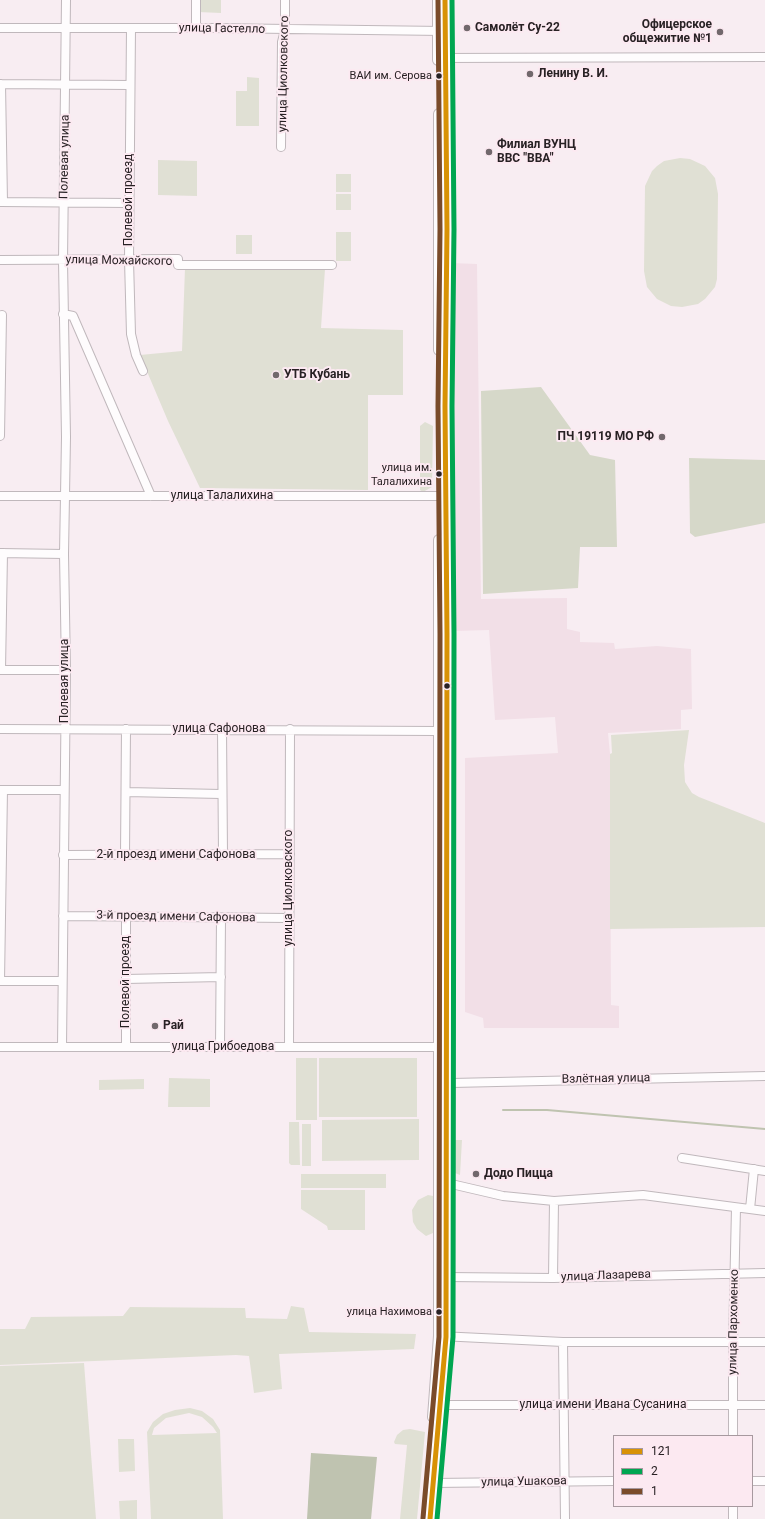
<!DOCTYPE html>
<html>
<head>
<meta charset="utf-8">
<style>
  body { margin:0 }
  #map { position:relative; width:765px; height:1519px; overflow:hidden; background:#f8edf2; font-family:Roboto,sans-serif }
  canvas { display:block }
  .legend { position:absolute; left:613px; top:1435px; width:140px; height:72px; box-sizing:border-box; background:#fce9f1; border:1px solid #a7999f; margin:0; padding:5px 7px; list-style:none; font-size:12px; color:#282124 }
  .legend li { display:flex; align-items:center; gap:8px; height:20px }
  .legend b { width:20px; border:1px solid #a7999f }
</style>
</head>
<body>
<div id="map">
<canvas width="765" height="1519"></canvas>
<ul class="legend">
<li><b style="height:5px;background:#d89205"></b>121</li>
<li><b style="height:5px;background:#00a651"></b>2</li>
<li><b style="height:5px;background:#7a4b2a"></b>1</li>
</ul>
</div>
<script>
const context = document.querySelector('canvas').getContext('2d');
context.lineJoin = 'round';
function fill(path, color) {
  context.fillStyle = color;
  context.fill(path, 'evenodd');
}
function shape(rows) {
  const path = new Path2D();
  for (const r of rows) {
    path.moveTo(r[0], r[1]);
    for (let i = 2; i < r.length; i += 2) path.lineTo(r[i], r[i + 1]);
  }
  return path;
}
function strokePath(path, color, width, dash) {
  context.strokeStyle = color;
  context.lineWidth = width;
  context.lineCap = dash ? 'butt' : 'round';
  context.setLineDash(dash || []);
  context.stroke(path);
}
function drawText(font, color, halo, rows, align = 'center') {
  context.font = font + ' Roboto,sans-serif';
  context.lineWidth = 4;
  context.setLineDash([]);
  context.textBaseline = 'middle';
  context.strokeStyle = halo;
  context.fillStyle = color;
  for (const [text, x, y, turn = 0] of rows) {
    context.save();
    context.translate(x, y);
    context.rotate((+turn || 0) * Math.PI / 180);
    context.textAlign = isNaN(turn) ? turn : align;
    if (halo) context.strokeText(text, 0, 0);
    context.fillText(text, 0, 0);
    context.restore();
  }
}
const built = shape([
  [451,263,477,264,481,599,567,598,567,629,580,632,580,642,614,643,615,649,657,646,691,649,692,709,681,710,681,729,608,733,610,754,611,1005,619,1006,619,1028,484,1028,483,1018,465,1012,465,758,558,753,555,717,495,720,489,630,454,631,451,353]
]);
const green = shape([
  [198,0,221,0,221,13,198,12],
  [247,77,259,78,259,126,236,126,236,91,247,91],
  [680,158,690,159,705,166,715,178,718,194,717,279,715,287,705,299,698,304,682,307,671,306,657,299,647,287,644,271,645,186,652,171,657,166,664,161],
  [158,160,197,161,197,196,158,195],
  [336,174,351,174,351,192,336,192],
  [336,194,351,194,351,210,336,210],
  [336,232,351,232,351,261,336,261],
  [236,235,252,235,252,254,236,254],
  [185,268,325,269,321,328,403,330,403,395,368,395,368,490,200,488,168,421,140,355,182,351],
  [425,422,433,426,432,487,423,492,420,490,420,426],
  [692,709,684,765,685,782,692,793,699,797,765,823,765,927,610,929,610,754,612,753,611,735,689,730],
  [296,1058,317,1058,317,1120,296,1120],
  [319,1058,417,1058,417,1117,319,1117],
  [169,1078,210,1079,210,1107,168,1107],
  [144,1079,144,1089,99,1090,99,1080],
  [419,1119,419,1160,322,1161,322,1120],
  [289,1122,299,1122,300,1165,291,1165,289,1163],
  [302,1124,311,1124,311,1166,302,1166],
  [455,1140,462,1140,460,1175,455,1173],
  [301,1174,386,1174,386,1188,301,1188],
  [301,1190,365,1190,365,1230,328,1230,327,1226,301,1209],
  [428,1195,433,1196,433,1233,426,1236,417,1229,413,1222,412,1210,418,1200],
  [291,1306,304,1308,309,1332,416,1334,414,1349,279,1354,282,1389,254,1393,249,1356,236,1355,0,1365,0,1329,25,1329,31,1317,123,1316,130,1307,245,1308,246,1318,287,1319],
  [84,1363,96,1519,0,1519,0,1366],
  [190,1408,202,1411,213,1419,220,1430,223,1519,151,1519,147,1432,153,1422,163,1414,175,1410],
  [189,1413,202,1417,213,1427,217,1433,152,1435,154,1428,166,1418],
  [410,1429,425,1432,417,1519,400,1519,407,1445,395,1444,394,1442,397,1435,403,1430],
  [118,1439,134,1439,135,1471,119,1472],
  [137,1500,137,1519,120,1519,119,1501]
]);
const forest = shape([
  [541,387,590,455,615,460,617,547,580,547,578,588,483,594,481,391],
  [689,458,765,460,765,523,695,537,690,533]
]);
const water = shape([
  [311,1453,377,1457,371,1519,307,1519]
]);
const stream = shape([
  [503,1110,547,1110,765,1129]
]);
const minor = shape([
  [0,28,212,28,443,31],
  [131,28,129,260,131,334,136,355,143,371],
  [196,28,196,0],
  [441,58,765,57],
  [0,84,130,85],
  [1,84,3,202],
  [281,147,282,42,285,30,285,0],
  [0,202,129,203],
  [0,260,178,259,178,265,332,265],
  [63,314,73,316,151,496],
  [0,436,2,315],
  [0,496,445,496],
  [0,553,64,554],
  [0,670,66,670],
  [1,670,3,553],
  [0,729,438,731],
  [222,729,223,855],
  [0,790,64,790],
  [3,790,0,981,62,981],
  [126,792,221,794],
  [63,855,290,854],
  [125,855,126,729],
  [63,916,289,918],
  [126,979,221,977],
  [0,1047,444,1047],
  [62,1047,66,670,64,554,66,437,63,261,66,0],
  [126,1047,126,917],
  [220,1047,221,918],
  [289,1047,290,729],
  [447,1081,452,1083,765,1076],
  [682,1158,765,1171],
  [447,1183,503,1196,554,1201,643,1195,765,1211],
  [750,1209,754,1169],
  [446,1277,553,1278,765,1273],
  [553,1278,554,1201],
  [440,1336,563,1342,765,1342],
  [563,1342,565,1519],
  [436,1405,765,1405],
  [733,1436,733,1342,736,1208],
  [752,1481,765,1481],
  [433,1483,614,1481],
  [733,1506,733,1519]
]);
const major = shape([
  [438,0,438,60],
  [439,114,439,350],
  [433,1417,439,1336,439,540],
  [430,1519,446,1337,447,634,445,406,447,229,445,0]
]);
const bus1 = shape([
  [430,1519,446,1337,447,634,445,406,447,229,445,0]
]);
const bus2 = shape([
  [437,1519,453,1337,454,634,452,406,454,229,452,0]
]);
const bus3 = shape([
  [423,1518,439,1337,440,634,438,406,440,229,438,0]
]);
const markers = [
  [467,28,4,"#71686c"],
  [720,32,4,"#71686c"],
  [530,74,4,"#71686c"],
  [439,76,3.5,"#282124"],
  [489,152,4,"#71686c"],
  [276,375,4,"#71686c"],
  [662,437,4,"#71686c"],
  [439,474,3.5,"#282124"],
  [447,686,3.5,"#282124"],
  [155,1026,4,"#71686c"],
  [476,1174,4,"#71686c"],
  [439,1312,3.5,"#282124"]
];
const busNames = [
  ["ВАИ им. Серова",432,76],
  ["улица им.",432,468],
  ["Талалихина",432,482],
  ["улица Нахимова",432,1312]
];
const poiNames = [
  ["Офицерское",712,25,"right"],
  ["общежитие №1",712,39,"right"],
  ["Самолёт Су-22",475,28],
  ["Ленину В. И.",538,74],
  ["Филиал ВУНЦ",497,145],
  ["ВВС \"ВВА\"",497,159],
  ["УТБ Кубань",284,375],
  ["ПЧ 19119 МО РФ",654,437,"right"],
  ["Рай",163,1026],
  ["Додо Пицца",484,1174]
];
const streetNames = [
  ["улица Гастелло",222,29,1],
  ["улица Циолковского",284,74,-89],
  ["Полевая улица",65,157,-89],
  ["Полевой проезд",129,200,-90],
  ["улица Можайского",119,261,1],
  ["улица Талалихина",222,496],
  ["Полевая улица",65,681,-90],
  ["улица Сафонова",219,729],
  ["2-й проезд имени Сафонова",176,855],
  ["улица Циолковского",289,888,-90],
  ["3-й проезд имени Сафонова",176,917,1],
  ["Полевой проезд",126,982,-90],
  ["улица Грибоедова",223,1047],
  ["Взлётная улица",606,1079,-1],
  ["улица Лазарева",606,1276,-2],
  ["улица Пархоменко",734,1322,-89],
  ["улица имени Ивана Сусанина",603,1405],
  ["улица Ушакова",524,1482,-1]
];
fill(built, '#f2dfe7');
fill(green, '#e0e0d4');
fill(forest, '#d6d8c9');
fill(water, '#bfc3b0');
strokePath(stream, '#bfc3b0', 2);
strokePath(minor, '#c0b8bc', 10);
strokePath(major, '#c0b8bc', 12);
strokePath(minor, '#fefcfd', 8);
strokePath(major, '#fefcfd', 10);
strokePath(bus1, '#d89205', 5);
strokePath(bus2, '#00a651', 5);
strokePath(bus3, '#7a4b2a', 5);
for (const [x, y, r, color] of markers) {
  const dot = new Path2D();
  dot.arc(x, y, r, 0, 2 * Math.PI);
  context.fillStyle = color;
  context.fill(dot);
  strokePath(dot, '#fce9f1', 1.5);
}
drawText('11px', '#282124', '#fce9f1', busNames, 'right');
drawText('bold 12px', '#282124', '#fce9f1', poiNames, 'left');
drawText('12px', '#282124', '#fce9f1', streetNames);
</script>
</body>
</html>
